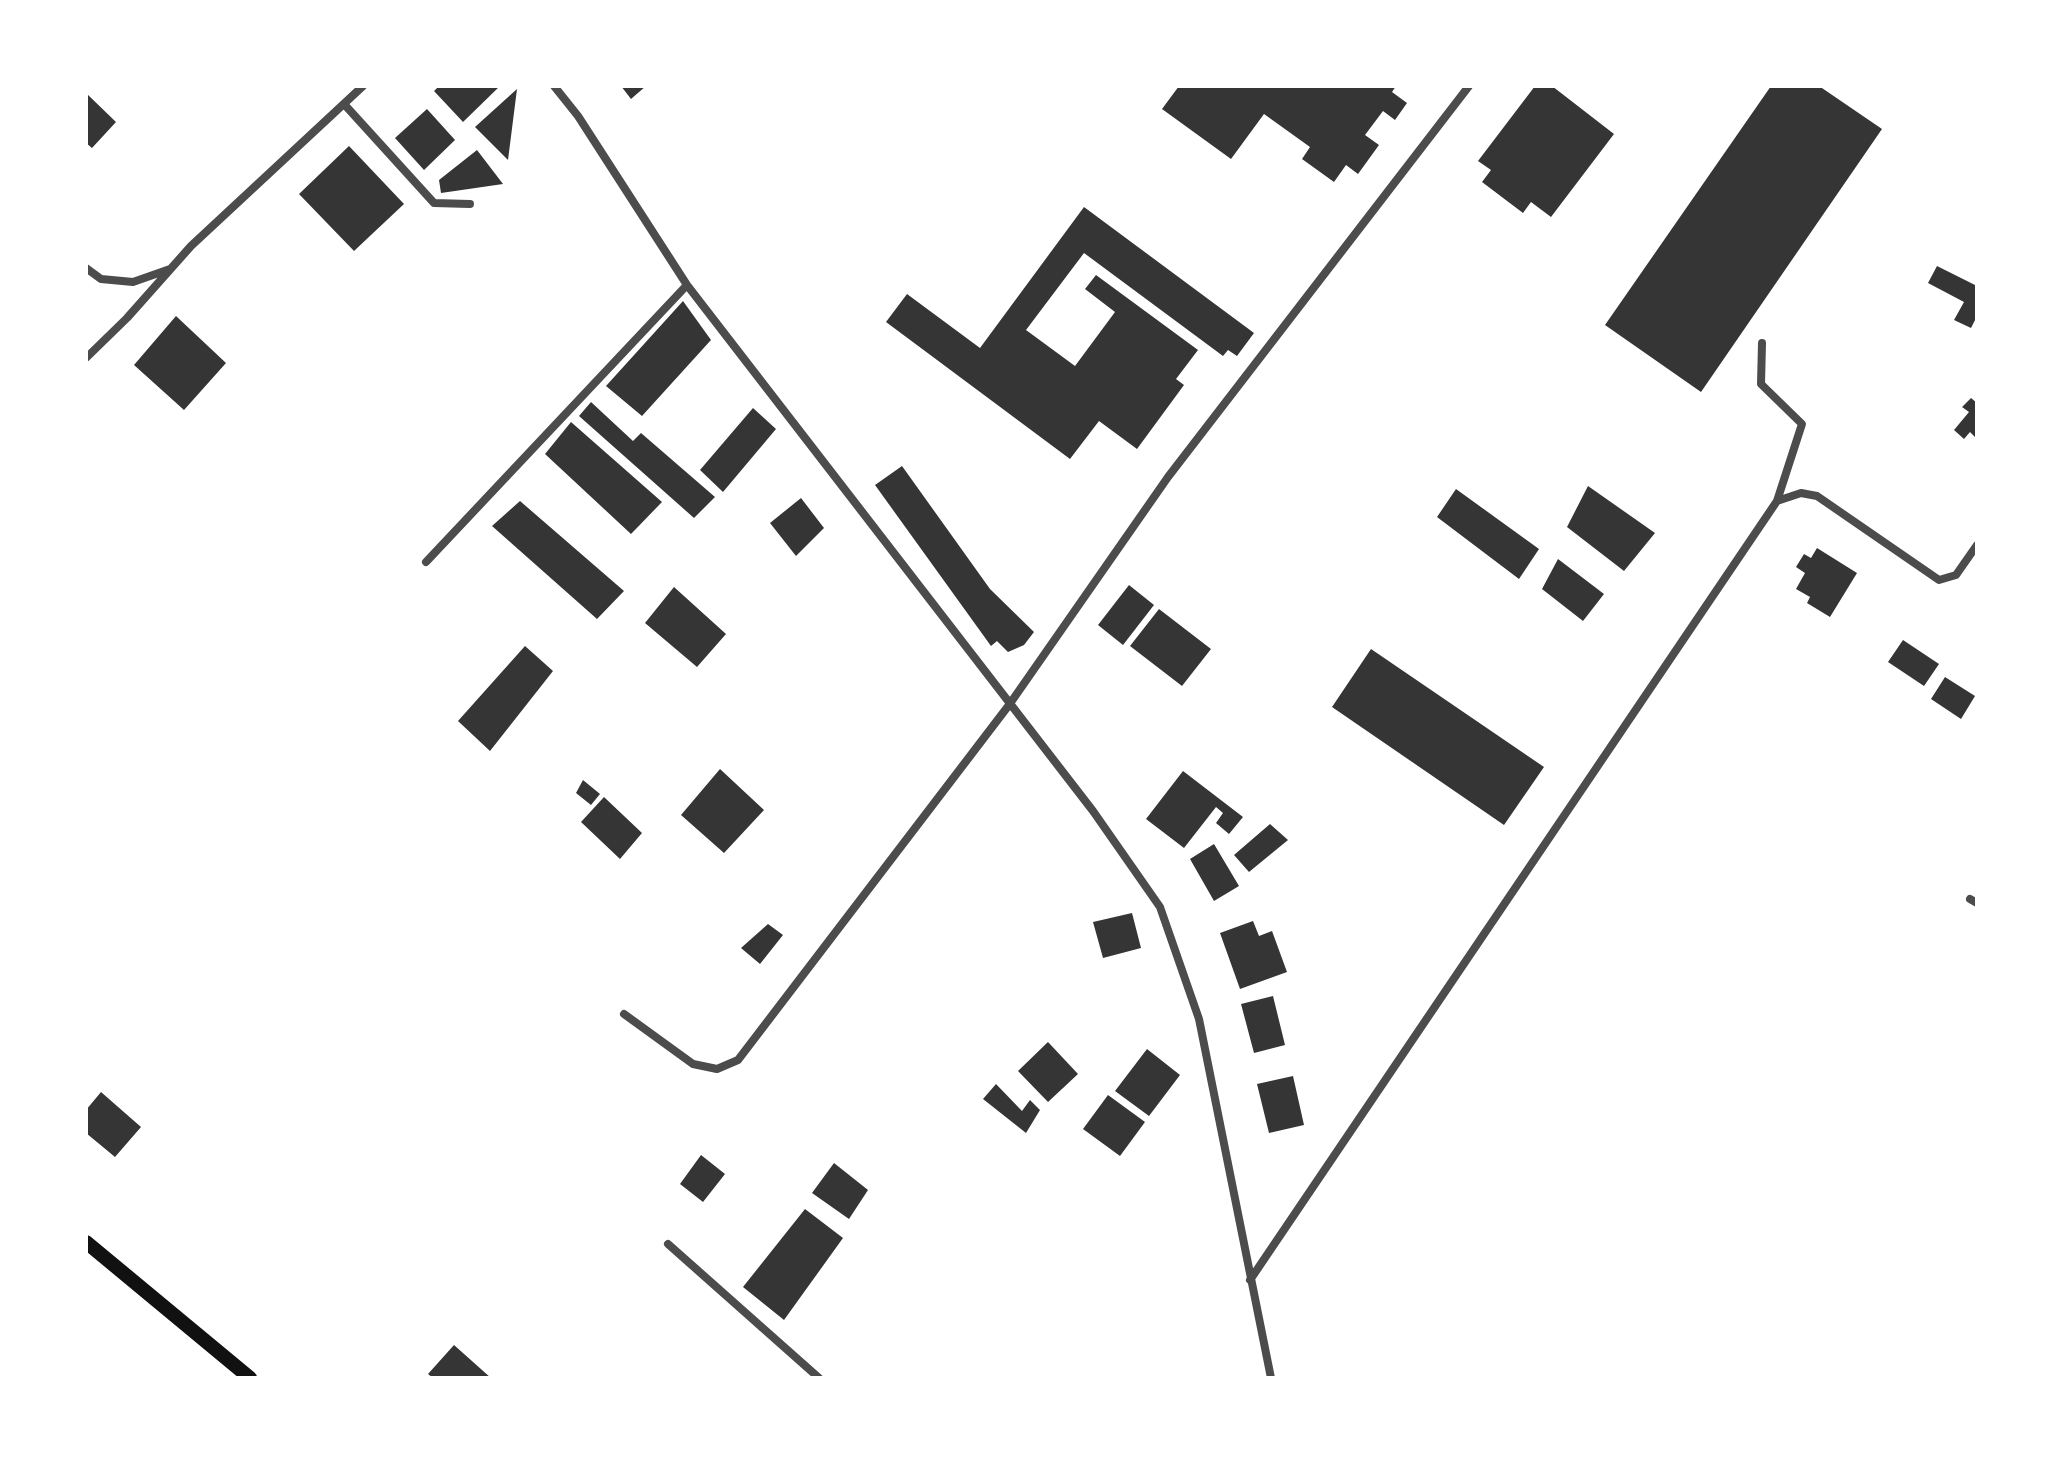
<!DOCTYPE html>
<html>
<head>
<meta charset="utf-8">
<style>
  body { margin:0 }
  #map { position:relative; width:2063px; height:1464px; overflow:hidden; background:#fff; font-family:Lora,serif }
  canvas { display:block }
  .frame { position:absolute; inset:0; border:88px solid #fff; pointer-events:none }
</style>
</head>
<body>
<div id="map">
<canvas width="2063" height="1464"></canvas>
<div class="frame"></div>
</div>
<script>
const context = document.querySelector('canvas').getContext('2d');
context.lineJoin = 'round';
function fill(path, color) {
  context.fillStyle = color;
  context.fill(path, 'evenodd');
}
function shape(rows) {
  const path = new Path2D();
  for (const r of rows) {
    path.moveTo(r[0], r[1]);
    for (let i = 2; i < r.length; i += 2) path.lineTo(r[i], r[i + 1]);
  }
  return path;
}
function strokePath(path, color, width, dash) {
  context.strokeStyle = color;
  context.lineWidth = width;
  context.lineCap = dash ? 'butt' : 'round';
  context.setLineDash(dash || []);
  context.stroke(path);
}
const building = shape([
  [439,86,500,86,463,122,434,91],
  [621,86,646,86,631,99],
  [1179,86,1396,86,1392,92,1407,103,1395,120,1383,111,1365,135,1379,145,1358,174,1346,165,1334,182,1302,159,1310,147,1264,114,1231,159,1162,109],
  [1535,86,1552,86,1614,134,1551,217,1531,202,1523,213,1482,182,1491,170,1478,161],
  [1771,86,1819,86,1882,129,1701,392,1605,325],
  [517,89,508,160,475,127],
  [86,93,116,122,92,148,86,143],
  [427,109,455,140,424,170,395,138],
  [349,146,404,204,354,251,299,194],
  [477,150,503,184,441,193,439,180],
  [1084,207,1254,333,1237,356,1228,350,1223,356,1084,253,1026,330,1075,366,1115,312,1085,289,1096,275,1198,350,1176,379,1184,385,1137,449,1099,421,1070,459,886,322,907,294,980,348],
  [1937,266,1977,286,1977,316,1971,328,1954,320,1964,302,1928,283],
  [683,301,711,340,642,416,606,386],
  [176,316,226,363,184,410,134,365],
  [1971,398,1977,403,1977,439,1970,432,1964,439,1954,430,1969,412,1962,407],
  [591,402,633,441,641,433,715,497,694,518,579,416],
  [753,408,776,429,723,492,700,470],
  [571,422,662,502,631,534,545,454],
  [902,466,990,589,1034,632,1024,645,1008,652,997,641,991,646,875,485],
  [1588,486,1655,533,1624,571,1567,527],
  [1456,489,1539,549,1519,579,1437,517],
  [801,498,824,528,796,556,770,523],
  [520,501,624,591,597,619,492,526],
  [1817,548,1857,573,1830,617,1807,603,1810,597,1796,589,1805,573,1796,567,1804,554,1811,558],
  [1558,559,1604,594,1583,621,1542,589],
  [1129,585,1154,605,1123,645,1098,625],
  [674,587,726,634,697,667,645,623],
  [1159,609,1211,649,1182,686,1130,646],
  [1903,640,1939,664,1924,686,1888,662],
  [525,646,553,671,490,751,458,721],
  [1371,649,1544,767,1504,825,1332,707],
  [1945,677,1975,696,1961,719,1931,699],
  [720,769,764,810,724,853,681,815],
  [1183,771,1243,817,1229,834,1216,823,1223,813,1216,807,1184,848,1146,819],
  [583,780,600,794,591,805,576,793],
  [604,797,642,833,620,859,581,822],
  [1270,824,1288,840,1249,872,1234,855],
  [1214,844,1239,886,1214,901,1190,859],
  [1132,913,1141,948,1103,958,1093,922],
  [1253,921,1259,936,1272,931,1287,972,1240,989,1220,933],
  [768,924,783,935,760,964,741,948],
  [1273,996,1285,1045,1254,1053,1241,1004],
  [1048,1042,1078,1074,1048,1102,1018,1071],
  [1147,1049,1180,1075,1149,1116,1115,1091],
  [1293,1076,1304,1125,1269,1133,1257,1084],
  [996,1084,1022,1111,1030,1100,1040,1110,1026,1133,983,1099],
  [101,1092,141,1127,115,1157,86,1133,86,1110],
  [1108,1095,1145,1122,1120,1156,1083,1129],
  [701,1155,725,1174,703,1202,680,1184],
  [834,1163,868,1190,849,1219,812,1193],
  [805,1209,843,1238,784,1320,743,1287],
  [454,1345,491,1378,433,1378,428,1374]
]);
const minor = shape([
  [554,86,578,116,687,285,1093,811,1160,907,1199,1019,1271,1378],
  [344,104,434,203,470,204],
  [86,268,101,279,133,282,170,269],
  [86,358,127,318,191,246,363,86],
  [1777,501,1801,493,1817,496,1939,580,1956,575,1977,545],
  [426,562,687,285],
  [1970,899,1977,903],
  [624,1014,693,1064,717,1069,738,1060,1009,705,1168,477,1469,86],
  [668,1244,819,1378],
  [1250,1280,1777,501,1802,424,1761,384,1762,343]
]);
const secondary = shape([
  [86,1242,250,1378]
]);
fill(building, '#353535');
strokePath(minor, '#4c4c4c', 8);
strokePath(secondary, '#111', 14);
</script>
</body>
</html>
